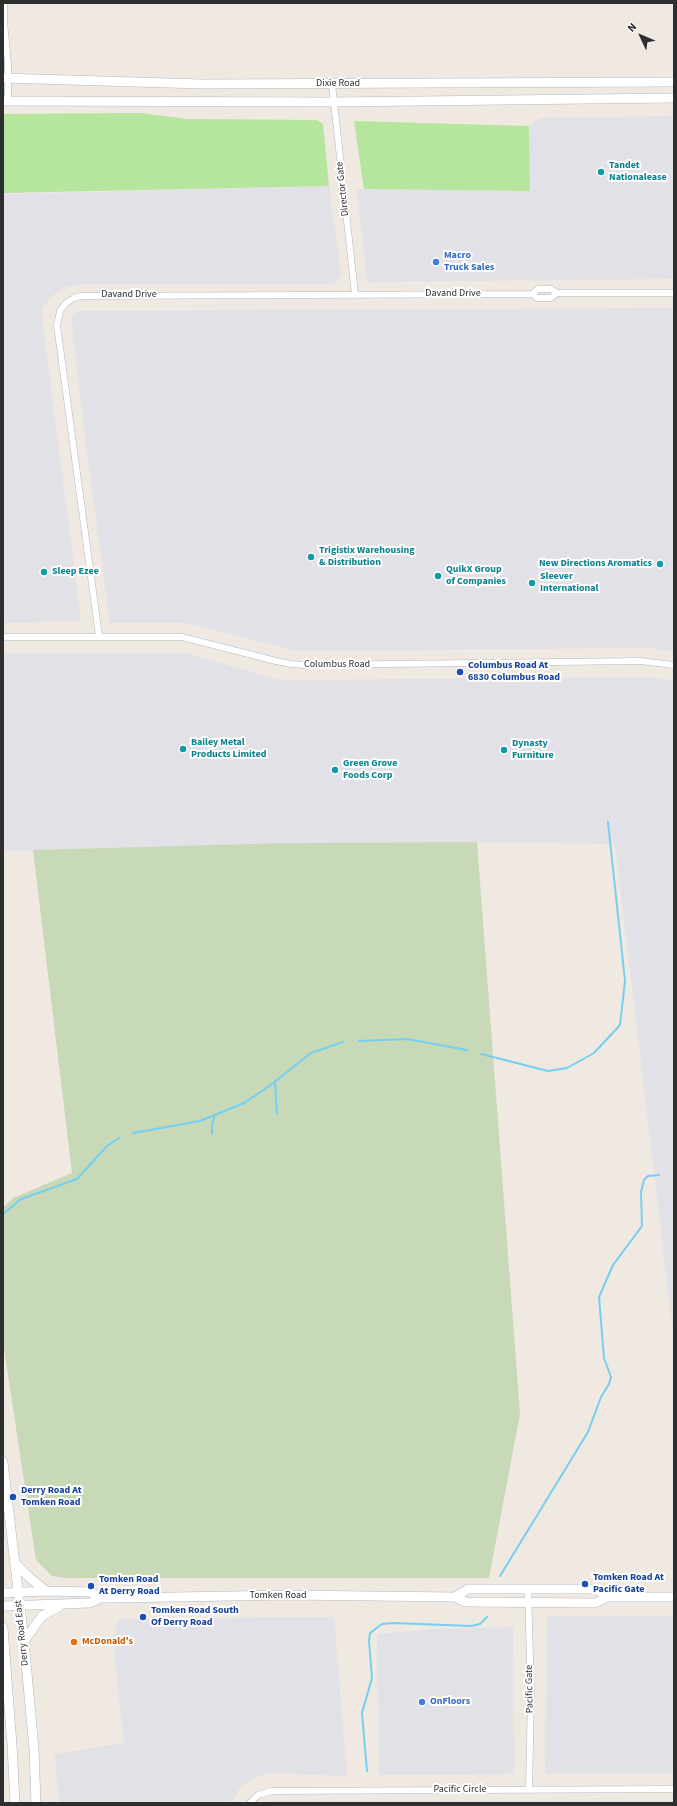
<!DOCTYPE html>
<html>
<head>
<meta charset="utf-8">
<style>
  body { margin:0 }
  #map { position:relative; width:677px; height:1806px; overflow:hidden; background:#efe9e1; font-family:"Source Sans 3",sans-serif }
  canvas { display:block }
  .frame { position:absolute; inset:0; border:4px solid #2e2e2e; pointer-events:none }
  .north { position:absolute; left:621px; top:16px; width:40px; height:40px; -webkit-text-stroke:3px #fff; paint-order:stroke; rotate:314deg; font-size:11px; font-weight:700; line-height:16px; text-align:center; color:#2e2e2e }
  .north::after { content:''; display:block; margin:auto; width:14px; height:18px; background:#2e2e2e; clip-path:polygon(50% 0,100% 100%,50% 72%,0 100%) }
</style>
</head>
<body>
<div id="map">
<canvas width="677" height="1806"></canvas>
<div class="frame"></div>
<div class="north">N</div>
</div>
<script>
const context = document.querySelector('canvas').getContext('2d');
context.lineJoin = 'round';
function fill(path, color) {
  context.fillStyle = color;
  context.fill(path, 'evenodd');
}
function shape(rows) {
  const path = new Path2D();
  for (const r of rows) {
    path.moveTo(r[0], r[1]);
    for (let i = 2; i < r.length; i += 2) path.lineTo(r[i], r[i + 1]);
  }
  return path;
}
function strokePath(path, color, width, dash) {
  context.strokeStyle = color;
  context.lineWidth = width;
  context.lineCap = dash ? 'butt' : 'round';
  context.setLineDash(dash || []);
  context.stroke(path);
}
function drawText(font, color, halo, rows, align = 'center') {
  context.font = font + ' "Source Sans 3",sans-serif';
  context.lineWidth = 4;
  context.setLineDash([]);
  context.textBaseline = 'middle';
  context.strokeStyle = halo;
  context.fillStyle = color;
  for (const [text, x, y, turn = 0] of rows) {
    context.save();
    context.translate(x, y);
    context.rotate((+turn || 0) * Math.PI / 180);
    context.textAlign = isNaN(turn) ? turn : align;
    if (halo) context.strokeText(text, 0, 0);
    context.fillText(text, 0, 0);
    context.restore();
  }
}
const industrial = shape([
  [674,116,674,279,367,282,357,189,530,191,529,126,540,118],
  [329,186,341,276,334,284,80,284,64,288,51,297,41,310,81,621,3,623,3,194],
  [674,308,674,652,649,648,297,651,186,623,110,623,86,446,71,317,76,311],
  [3,653,186,653,281,680,652,677,674,681,674,1341,615,844,477,842,284,843,3,851],
  [547,1616,674,1616,674,1774,545,1774],
  [334,1617,347,1776,267,1773,252,1779,240,1788,231,1803,59,1803,55,1754,124,1743,113,1643,118,1619],
  [513,1627,514,1774,379,1775,377,1634,435,1629],
  [268,1801,674,1801,674,1803,265,1803]
]);
const green = shape([
  [140,113,188,119,317,120,323,124,329,186,3,193,3,114],
  [354,121,529,126,530,191,364,189]
]);
const cemetery = shape([
  [477,842,520,1414,489,1578,65,1578,52,1576,36,1560,3,1342,3,1208,13,1198,72,1173,33,850,284,843]
]);
const stream = shape([
  [359,1041,407,1039,467,1050],
  [481,1054,548,1071,567,1068,594,1053,620,1025,625,981,608,822],
  [275,1082,277,1114],
  [133,1133,200,1121,244,1103,268,1087,311,1053,343,1042],
  [212,1134,212,1124,215,1115],
  [3,1214,21,1199,77,1179,107,1146,119,1138],
  [500,1576,588,1432,601,1397,609,1384,611,1377,604,1358,599,1297,613,1265,642,1226,641,1192,644,1180,648,1176,659,1175],
  [367,1771,362,1713,372,1678,369,1641,370,1633,382,1624,393,1623,471,1626,480,1624,487,1617]
]);
const minor = shape([
  [4,3,4,22,8,63,8,101],
  [332,84,355,294],
  [532,294,537,298,551,298,557,293],
  [99,636,57,325,60,311,66,303,74,298,81,296,532,294,538,289,551,289,557,293,674,293],
  [3,637,182,637,276,661,291,664,306,665,640,661,674,665],
  [528,1589,531,1695,529,1790],
  [250,1803,258,1795,272,1791,674,1789]
]);
const secondary = shape([
  [3,78,202,84,674,82],
  [3,101,334,102,674,98],
  [3,1462,24,1641,34,1749,36,1803],
  [15,1563,30,1578,46,1591],
  [3,1593,46,1591,91,1592,100,1598],
  [455,1597,468,1589,596,1589,608,1597],
  [3,1606,90,1603,100,1598,117,1598,288,1595,455,1597,465,1602,595,1603,608,1597,674,1597],
  [3,1628,12,1745,15,1803],
  [24,1641,42,1616,60,1606]
]);
const markers = [
  [601,172,4,"#0f9aa8"],
  [436,262,4,"#3f7fe0"],
  [311,557,4,"#0f9aa8"],
  [660,564,4,"#0f9aa8"],
  [44,572,4,"#0f9aa8"],
  [438,576,4,"#0f9aa8"],
  [532,583,4,"#0f9aa8"],
  [460,672,4,"#1a4fb4"],
  [183,749,4,"#0f9aa8"],
  [504,750,4,"#0f9aa8"],
  [335,770,4,"#0f9aa8"],
  [13,1497,4,"#1a4fb4"],
  [585,1584,4,"#1a4fb4"],
  [91,1586,4,"#1a4fb4"],
  [143,1617,4,"#1a4fb4"],
  [74,1642,4,"#e8710a"],
  [422,1702,4,"#3f7fe0"]
];
const streetNames = [
  ["Dixie Road",338,84],
  ["Director Gate",343,189,-96],
  ["Davand Drive",453,294],
  ["Davand Drive",129,295],
  ["Columbus Road",337,665],
  ["Tomken Road",278,1596],
  ["Derry Road East",22,1633,-96],
  ["Pacific Gate",530,1689,-91],
  ["Pacific Circle",460,1790]
];
const cultureNames = [
  ["Tandet",609,166],
  ["Nationalease",609,178],
  ["Trigistix Warehousing",319,551],
  ["& Distribution",319,563],
  ["New Directions Aromatics",652,564,"right"],
  ["QuikX Group",446,570],
  ["of Companies",446,582],
  ["Sleep Ezee",52,572],
  ["Sleever",540,577],
  ["International",540,589],
  ["Bailey Metal",191,743],
  ["Products Limited",191,755],
  ["Dynasty",512,744],
  ["Furniture",512,756],
  ["Green Grove",343,764],
  ["Foods Corp",343,776]
];
const shopNames = [
  ["Macro",444,256],
  ["Truck Sales",444,268],
  ["OnFloors",430,1702]
];
const transitNames = [
  ["Columbus Road At",468,666],
  ["6830 Columbus Road",468,678],
  ["Derry Road At",21,1491],
  ["Tomken Road",21,1503],
  ["Tomken Road At",593,1578],
  ["Pacific Gate",593,1590],
  ["Tomken Road",99,1580],
  ["At Derry Road",99,1592],
  ["Tomken Road South",151,1611],
  ["Of Derry Road",151,1623]
];
const foodNames = [
  ["McDonald's",82,1642]
];
fill(industrial, '#e3e1e8');
fill(green, '#b6e59e');
fill(cemetery, '#c8d9b8');
strokePath(stream, '#75cff0', 2);
strokePath(minor, '#b4b7c1', 7);
strokePath(secondary, '#b4b7c1', 10);
strokePath(minor, '#fff', 6);
strokePath(secondary, '#fff', 9);
for (const [x, y, r, color] of markers) {
  const dot = new Path2D();
  dot.arc(x, y, r, 0, 2 * Math.PI);
  context.fillStyle = color;
  context.fill(dot);
  strokePath(dot, '#fff', 1.5);
}
drawText('10px', '#2e2e2e', '#fff', streetNames);
drawText('bold 10px', '#0d838f', '#fff', cultureNames, 'left');
drawText('bold 10px', '#366cbe', '#fff', shopNames, 'left');
drawText('bold 10px', '#164399', '#fff', transitNames, 'left');
drawText('bold 10px', '#c56008', '#fff', foodNames, 'left');
</script>
</body>
</html>
